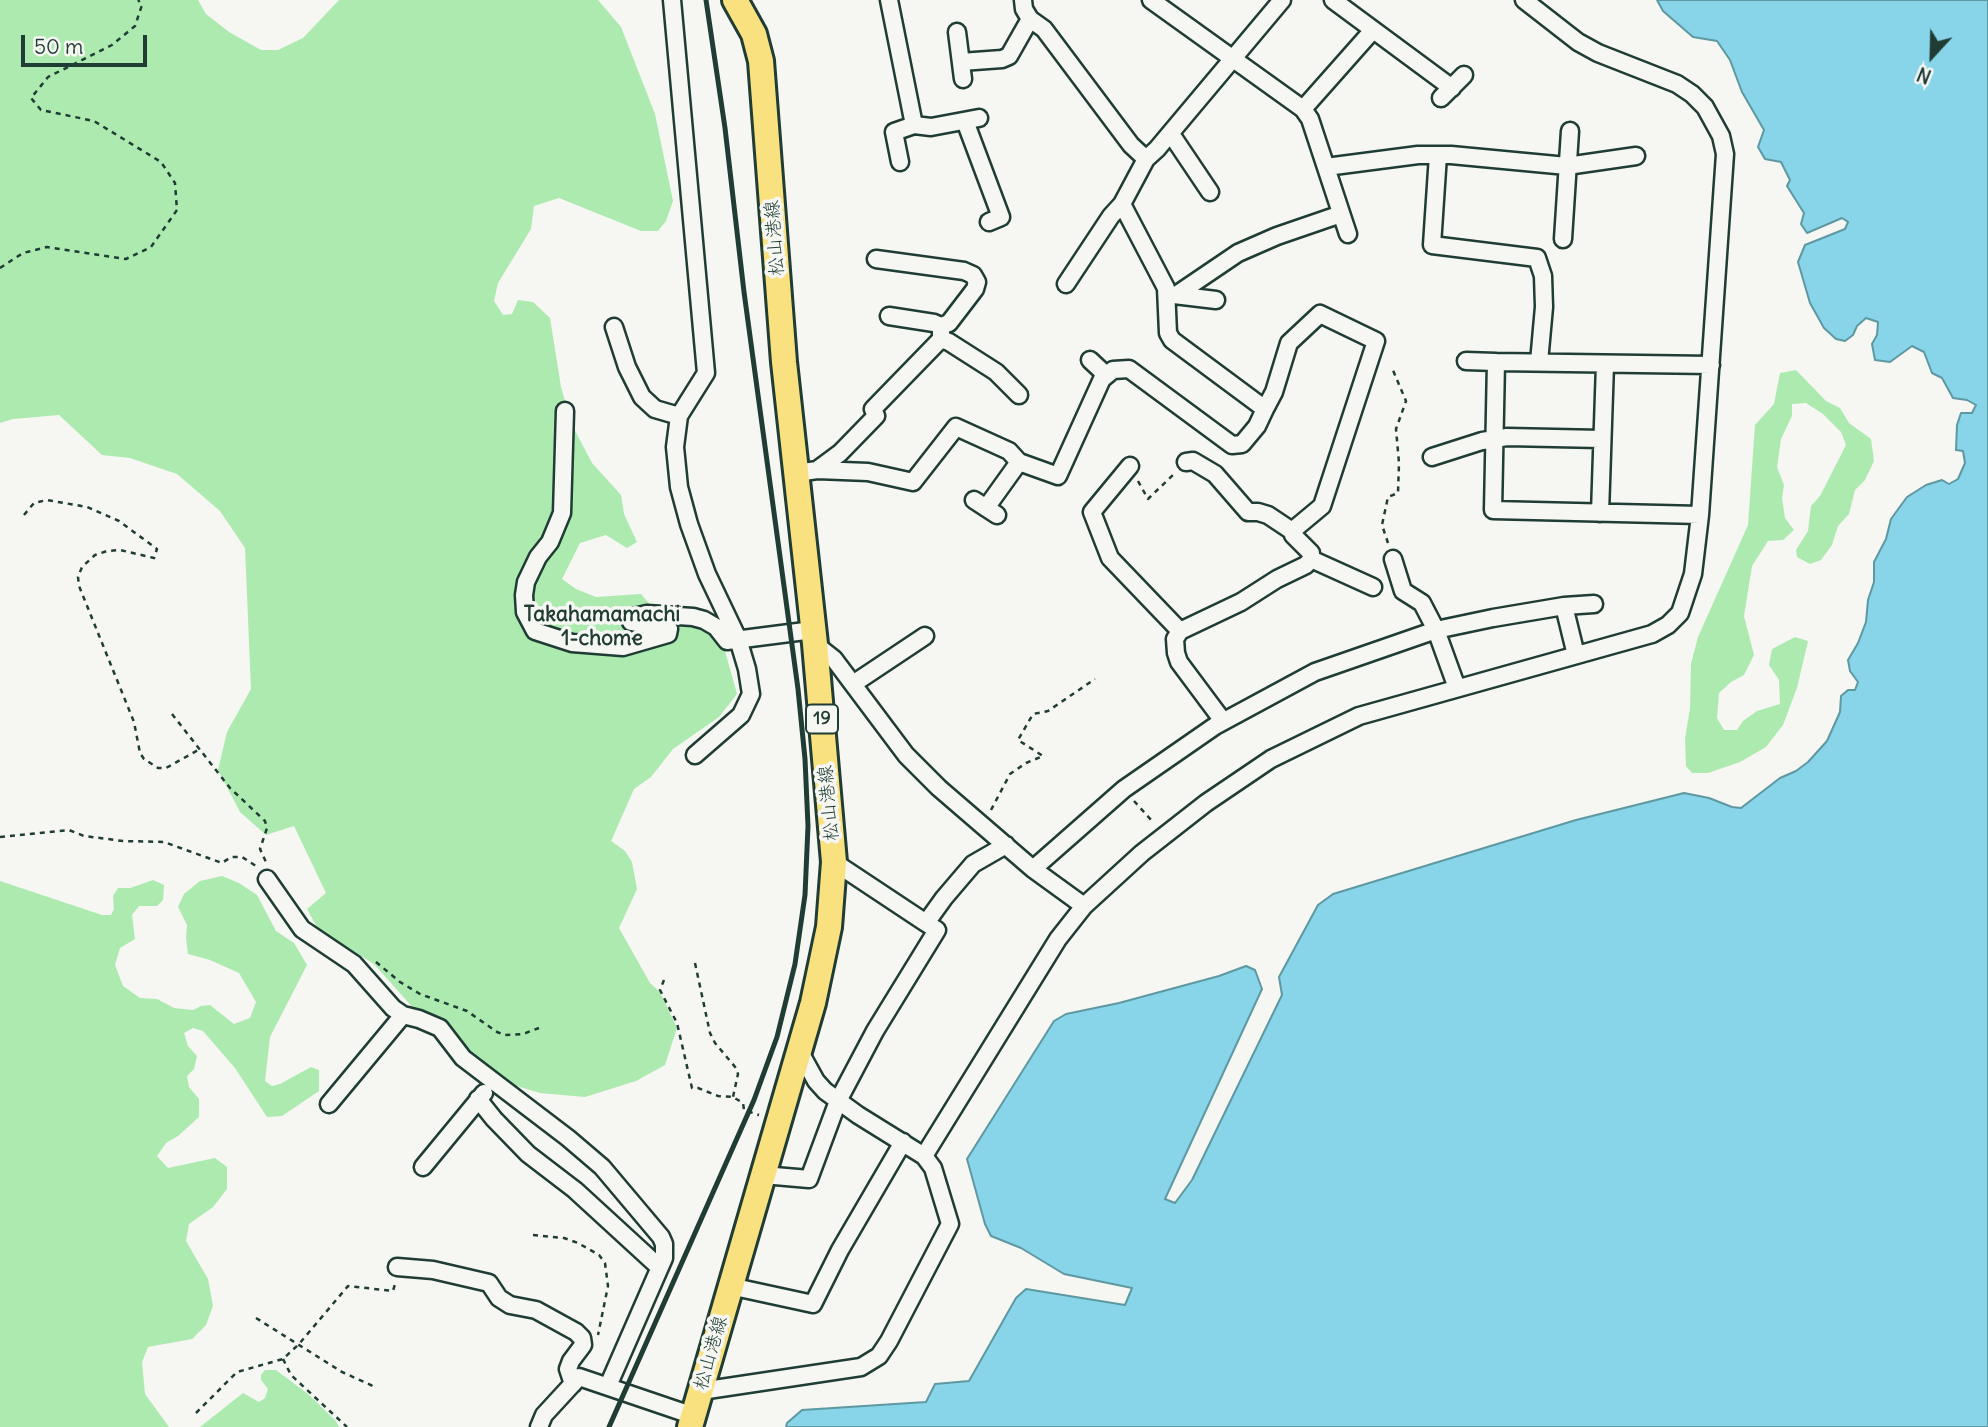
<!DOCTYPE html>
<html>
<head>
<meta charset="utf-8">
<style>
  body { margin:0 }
  #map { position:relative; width:1988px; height:1427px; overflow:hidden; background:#f6f6f2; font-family:Delius,sans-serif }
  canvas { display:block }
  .north { position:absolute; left:1897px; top:21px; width:70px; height:70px; -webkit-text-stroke:5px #f6f6f2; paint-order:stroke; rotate:202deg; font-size:19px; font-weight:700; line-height:28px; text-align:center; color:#1f3d34 }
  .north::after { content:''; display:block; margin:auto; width:24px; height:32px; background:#1f3d34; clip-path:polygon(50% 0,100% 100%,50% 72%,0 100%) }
  .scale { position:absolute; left:21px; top:35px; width:126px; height:32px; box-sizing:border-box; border:4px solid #1f3d34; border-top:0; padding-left:9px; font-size:21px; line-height:24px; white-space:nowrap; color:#1f3d34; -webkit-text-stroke:5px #f6f6f2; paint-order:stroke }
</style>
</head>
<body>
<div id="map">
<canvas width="1988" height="1427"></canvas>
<div class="north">N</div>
<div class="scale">50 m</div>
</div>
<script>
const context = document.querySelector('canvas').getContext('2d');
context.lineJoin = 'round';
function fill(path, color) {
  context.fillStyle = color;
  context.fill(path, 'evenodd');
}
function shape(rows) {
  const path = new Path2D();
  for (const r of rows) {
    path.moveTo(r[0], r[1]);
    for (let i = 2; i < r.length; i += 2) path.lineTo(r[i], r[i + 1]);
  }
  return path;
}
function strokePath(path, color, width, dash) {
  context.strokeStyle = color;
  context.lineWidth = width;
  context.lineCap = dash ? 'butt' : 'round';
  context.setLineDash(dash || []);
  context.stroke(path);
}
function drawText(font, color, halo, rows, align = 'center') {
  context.font = font + ' Delius,"Klee One",sans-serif';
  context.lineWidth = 7;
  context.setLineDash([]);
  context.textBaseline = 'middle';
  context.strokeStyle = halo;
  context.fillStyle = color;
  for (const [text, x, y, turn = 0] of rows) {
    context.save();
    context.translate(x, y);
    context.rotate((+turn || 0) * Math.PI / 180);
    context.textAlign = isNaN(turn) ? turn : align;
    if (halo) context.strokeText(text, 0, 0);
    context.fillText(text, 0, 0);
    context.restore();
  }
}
const green = shape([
  [0,0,198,0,206,14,229,32,261,50,278,50,303,38,339,0,598,0,621,27,655,114,673,201,666,221,658,231,641,231,559,198,534,206,531,229,498,283,494,301,503,315,512,314,518,300,533,302,550,318,561,387,571,423,592,463,621,495,624,514,637,542,627,548,606,535,580,543,562,579,576,589,596,597,641,594,653,608,698,621,725,651,737,694,719,717,673,749,651,777,634,789,611,841,625,851,632,862,637,889,619,928,650,983,660,992,677,1028,665,1065,636,1081,585,1097,540,1093,484,1076,446,1045,374,964,318,929,307,909,326,893,294,826,266,835,240,812,218,770,227,732,251,689,245,548,220,511,177,474,130,458,102,455,59,415,13,419,0,423],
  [1796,370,1826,401,1840,408,1849,423,1871,439,1874,461,1865,480,1855,490,1849,514,1838,526,1832,545,1821,560,1810,564,1797,557,1796,550,1808,531,1811,506,1820,496,1846,445,1841,432,1823,414,1806,403,1792,404,1792,416,1781,439,1777,467,1784,485,1782,498,1785,518,1794,530,1783,540,1768,541,1752,566,1744,616,1754,655,1744,675,1731,682,1719,693,1717,718,1724,730,1737,730,1743,721,1757,711,1780,704,1779,680,1769,665,1772,649,1795,637,1808,641,1797,688,1783,725,1766,747,1740,762,1708,773,1692,773,1686,766,1685,739,1690,708,1691,664,1698,637,1748,525,1755,425,1774,404,1780,373],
  [222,876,239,883,257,895,276,931,294,943,307,965,270,1037,265,1081,272,1086,280,1084,311,1067,319,1070,319,1091,282,1116,267,1117,235,1068,203,1031,193,1028,184,1033,188,1046,197,1056,194,1069,187,1076,189,1087,199,1099,199,1117,178,1136,166,1143,157,1156,168,1168,215,1158,227,1167,227,1189,213,1207,189,1224,186,1241,208,1279,213,1306,206,1325,192,1339,148,1347,142,1362,145,1394,169,1427,0,1427,0,881,102,915,111,915,114,909,113,896,118,888,130,888,153,880,164,885,163,900,157,906,139,906,132,915,135,939,120,948,115,965,123,986,140,998,157,999,174,1008,193,1010,201,1006,210,1005,234,1024,250,1018,256,1002,239,973,210,960,188,954,186,938,187,925,178,907,184,894,200,881],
  [265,1370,276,1370,308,1394,336,1421,339,1427,200,1427,243,1393,259,1402,265,1398,268,1389,261,1380,261,1375]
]);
const water = shape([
  [1657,0,1988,0,1988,1427,786,1427,787,1423,802,1410,926,1402,935,1384,969,1381,1016,1298,1026,1289,1125,1305,1132,1288,1064,1274,1021,1248,991,1236,985,1224,967,1159,1054,1021,1066,1014,1119,1003,1219,976,1246,966,1255,970,1262,989,1165,1199,1175,1203,1192,1180,1282,995,1279,977,1318,905,1333,894,1576,820,1684,793,1709,798,1732,807,1741,808,1780,778,1796,771,1808,762,1827,741,1840,712,1841,696,1848,690,1855,690,1858,682,1850,671,1848,660,1858,643,1866,622,1868,600,1874,582,1874,562,1886,539,1891,519,1907,497,1926,485,1942,480,1949,484,1958,479,1965,463,1963,451,1956,450,1957,425,1961,413,1972,413,1976,405,1967,400,1953,398,1942,378,1932,373,1924,352,1912,346,1890,362,1875,360,1872,344,1877,335,1878,322,1866,318,1857,326,1853,335,1845,341,1836,339,1824,328,1810,303,1798,262,1805,245,1845,229,1848,222,1842,218,1807,233,1801,224,1804,213,1787,186,1790,180,1781,162,1765,159,1758,147,1764,130,1742,92,1730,60,1717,41,1693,37,1663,11,1657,0]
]);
const path = shape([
  [0,268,23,253,47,247,126,259,151,247,177,210,175,183,161,162,94,121,41,110,31,98,48,77,112,45,135,26,142,5,138,0],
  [1138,481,1148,499,1176,472],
  [24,515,34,503,47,500,87,507,119,521,157,549,154,558,120,550,107,551,95,555,82,567,78,577,79,586,134,722,140,753,144,759,158,768,166,768,200,749],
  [1388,543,1382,525,1388,497,1398,493,1399,463,1396,429,1406,401,1392,368],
  [172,714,230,788,265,821,267,828,260,849,266,862],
  [1134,801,1153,822],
  [991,810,1010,774,1026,763,1043,756,1018,740,1033,714,1048,711,1095,679],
  [0,837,69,830,84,836,123,841,164,842,222,863,231,857,242,857,256,866],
  [376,962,400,982,420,994,467,1011,497,1032,505,1035,523,1034,539,1028],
  [695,963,710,1033,715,1043,736,1068,738,1074,733,1097],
  [664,980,660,990,677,1023,692,1088,698,1088,718,1096,733,1097,743,1103,744,1110,759,1115],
  [533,1235,564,1238,578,1243,599,1255,605,1263,608,1286,598,1335],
  [256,1318,342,1372,373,1386],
  [283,1359,291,1375,347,1427],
  [196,1413,237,1372,283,1359,299,1344,348,1286,393,1291,395,1284]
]);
const street = shape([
  [672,0,706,373,679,416,675,447,679,487,689,524,707,574,738,639,747,669,751,694,741,715,695,755],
  [889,0,914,125,931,127,979,118],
  [1023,0,1024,9,1030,19,1044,29,1131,145,1146,159],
  [1151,0,1303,109,1310,119,1348,234],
  [1333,0,1452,88],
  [957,32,963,79],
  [961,62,1002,59,1009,56,1030,19],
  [1441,98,1464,75],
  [1303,109,1373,30],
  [965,121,1001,217,989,222],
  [1171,134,1210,192],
  [1438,155,1432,245,1537,258,1543,276,1544,307,1539,362],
  [900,162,894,132,914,125],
  [1326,167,1418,155,1451,155,1567,166,1636,156],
  [1563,239,1570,131],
  [876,259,964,271,973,275,977,282,975,289,949,323,941,326,941,339],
  [1066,284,1111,216,1122,204],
  [1174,295,1216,300],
  [1176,295,1238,253,1277,236,1341,214],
  [889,316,934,323,941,326],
  [614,327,627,367,642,397,655,409,679,416],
  [1090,360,1105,374],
  [1466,361,1496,362],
  [565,411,562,513,550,542,538,557,526,582,524,595,525,612,535,631,572,643,623,647,668,634,669,629,631,622,634,617,647,614,693,617,704,620,716,627,727,641,813,630],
  [1432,457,1482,441,1507,437,1601,439],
  [1186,462,1193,461,1215,474,1248,512,1258,512,1268,515,1292,531],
  [1130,466,1092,512,1110,558,1180,631],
  [817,470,840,453,876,416,873,409,941,339,949,342,996,372,1019,395],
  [797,473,817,470,868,472,913,482,956,427,1009,451,1019,462,1058,476,1102,379,1113,370,1129,369,1232,445,1242,444,1257,426,1265,409,1172,340,1168,333,1166,288,1122,204,1146,159,1157,149,1282,0],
  [974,500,997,515],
  [986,508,1019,462],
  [1600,513,1605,364],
  [1700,515,1493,510,1496,362,1711,365],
  [1311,559,1373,587],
  [1393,559,1403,591,1422,603,1436,630,1457,688],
  [1564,606,1576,655],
  [815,644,834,659,906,755,939,788,1033,869,1084,906],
  [853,684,925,636],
  [1223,721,1179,662,1176,653,1175,639,1180,631,1241,602,1277,579,1306,565,1311,559,1311,553,1293,535,1292,531,1322,506,1376,341,1320,314,1289,343,1274,392,1265,409],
  [834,862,926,923],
  [1033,869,1124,789,1215,726,1315,672,1436,630,1493,618,1564,606,1594,604],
  [267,879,302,929,354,964,393,1008,403,1015,419,1019,440,1028,463,1058,568,1138,602,1167,661,1237,664,1244,664,1258,608,1386],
  [478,1099,494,1119,528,1154,575,1190,659,1267],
  [329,1104,403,1015],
  [924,1156,1058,939,1084,906,1142,853,1206,803,1271,759,1359,716,1652,634,1668,625,1680,613,1693,574,1700,515,1725,154,1721,136,1705,107,1692,94,1677,84,1598,53,1578,42,1524,0],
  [423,1167,484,1093],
  [763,1175,809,1179,838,1101,875,1031,937,930,926,923,944,898,973,864,1006,845],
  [397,1267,433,1270,489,1283,499,1298,510,1305,536,1310,576,1332,582,1338,583,1345,571,1361,568,1369,573,1384],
  [730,1286,813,1304,840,1250,903,1142],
  [701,1391,861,1367,879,1356,889,1341,950,1224,933,1168,924,1156,858,1115,825,1091,816,1081,800,1052],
  [539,1427,544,1415,579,1377,694,1416]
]);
const primary = shape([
  [690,1427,813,1003,829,927,834,862,815,644,784,362,761,61,754,34,735,0]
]);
const rail = shape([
  [609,1427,754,1100,777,1037,795,964,805,895,808,826,805,759,798,689,744,292,725,128,706,0]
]);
const shields = [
  [822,719,32]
];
const shieldNames = [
  ["19",822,719]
];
const streetNames = [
  ["松山港線",775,238,-94],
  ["松山港線",829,803,-95],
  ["松山港線",711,1353,-74]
];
const neighbourhoodNames = [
  ["Takahamamachi",602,615],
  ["1-chome",602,639]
];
fill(green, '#adeab0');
fill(water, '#88d4e9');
strokePath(water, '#5e98a1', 2);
strokePath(street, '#1f3d34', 21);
strokePath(primary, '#1f3d34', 30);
strokePath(path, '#1f3d34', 2.5, [5, 5]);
strokePath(street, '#f6f6f2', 16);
strokePath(primary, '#fae180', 24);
strokePath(rail, '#1f3d34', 5);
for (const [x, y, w] of shields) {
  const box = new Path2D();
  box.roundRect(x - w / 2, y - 14.5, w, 29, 5);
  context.fillStyle = '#f6f6f2';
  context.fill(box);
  strokePath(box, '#1f3d34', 2);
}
drawText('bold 18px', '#1f3d34', null, shieldNames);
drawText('19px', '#1f3d34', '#f6f6f2', streetNames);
drawText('bold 21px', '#1f3d34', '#f6f6f2', neighbourhoodNames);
</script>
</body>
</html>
